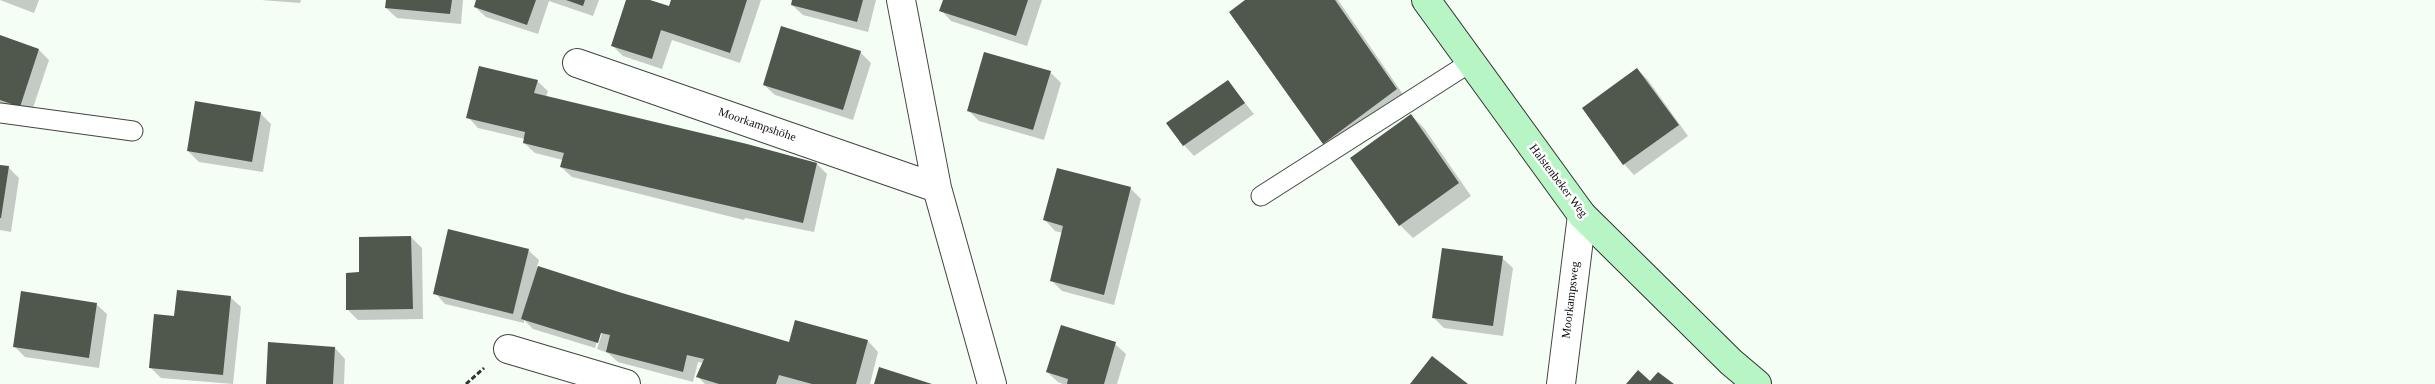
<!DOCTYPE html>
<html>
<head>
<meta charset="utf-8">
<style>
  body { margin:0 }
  canvas { display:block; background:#f4fef5 }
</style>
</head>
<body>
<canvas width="2435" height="384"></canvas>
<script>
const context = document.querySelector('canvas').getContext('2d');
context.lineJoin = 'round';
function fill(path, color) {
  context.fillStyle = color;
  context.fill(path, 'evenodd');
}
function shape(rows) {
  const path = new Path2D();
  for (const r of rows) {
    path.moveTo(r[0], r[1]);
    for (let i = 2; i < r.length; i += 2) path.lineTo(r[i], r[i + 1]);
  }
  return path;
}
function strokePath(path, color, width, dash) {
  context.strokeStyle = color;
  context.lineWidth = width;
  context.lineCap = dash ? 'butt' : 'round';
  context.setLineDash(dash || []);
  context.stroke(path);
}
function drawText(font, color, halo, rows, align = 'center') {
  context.font = font + ' "Times New Roman",serif';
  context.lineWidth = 5;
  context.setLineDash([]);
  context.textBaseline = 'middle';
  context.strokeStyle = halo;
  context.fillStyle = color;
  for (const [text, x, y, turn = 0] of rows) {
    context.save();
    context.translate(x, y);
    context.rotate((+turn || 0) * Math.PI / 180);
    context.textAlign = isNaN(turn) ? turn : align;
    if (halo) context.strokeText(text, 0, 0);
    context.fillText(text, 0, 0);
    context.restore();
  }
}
const shadow = shape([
  [0,0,39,0,34,13],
  [261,0,301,0,300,3],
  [387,0,463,0,461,24,397,18,386,8],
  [477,0,599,0,593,16,549,1,538,34,486,17,475,7],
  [627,0,646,0,670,8,672,0,761,0,740,63,672,40,662,69,623,56,612,45],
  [794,0,876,0,868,32,803,15,792,5],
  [944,0,1042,0,1027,46,951,21,941,10],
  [1247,0,1338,0,1409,103,1337,156,1324,144,1230,13],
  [0,37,39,50,49,60,30,117,0,107],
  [860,52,871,63,853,120,775,95,764,85],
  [1637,69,1648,80,1688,136,1634,175,1624,164],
  [1050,72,1061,83,1044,140,979,121,969,111],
  [537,81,548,91,546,97,817,164,827,174,814,232,745,218,744,220,572,177,561,167,563,160,535,153,524,143,525,139,478,128,468,117],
  [1228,82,1254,114,1194,156,1184,145],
  [260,113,271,124,263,172,199,162,188,151],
  [1411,115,1424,128,1471,196,1413,238,1400,225],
  [0,166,8,167,19,178,11,232,0,230],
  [1130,188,1141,199,1114,305,1062,291,1051,280,1063,233,1055,231,1045,220],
  [411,237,422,248,423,319,358,320,347,309,361,274],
  [528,250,539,260,537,267,621,295,790,343,795,321,868,341,878,352,870,384,705,384,698,377,704,363,698,362,693,382,618,362,608,353,597,349,614,296,611,296,595,348,533,329,524,320,524,323,445,304,435,293],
  [1502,258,1513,268,1503,336,1444,328,1434,318],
  [230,297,241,307,233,384,161,378,150,367,175,318],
  [96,304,107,314,99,368,25,357,14,346],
  [1115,344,1126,354,1117,384,1063,384,1058,382,1047,372],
  [335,348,345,359,344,384,267,384]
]);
const building = shape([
  [386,0,452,0,450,14,385,8],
  [476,0,536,0,527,25,474,7],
  [566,0,585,0,583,6],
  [626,0,650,0,669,6,671,0,747,0,730,53,661,30,652,59,611,46],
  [792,0,863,0,857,22,791,5],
  [943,0,1028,0,1016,36,939,11],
  [1245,0,1335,0,1397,89,1323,144,1229,12],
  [781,26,861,51,843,110,763,85],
  [0,35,39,49,20,107,0,100],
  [984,52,1051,71,1033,130,967,111],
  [479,66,538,80,534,93,747,144,817,163,803,223,560,167,564,153,523,143,525,132,466,118],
  [1637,68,1679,125,1623,165,1582,108],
  [1228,80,1245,103,1183,146,1166,123],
  [195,101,261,112,252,162,187,151],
  [1411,114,1459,183,1399,226,1350,158],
  [0,165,9,166,1,218,0,218],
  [1057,168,1131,187,1104,295,1050,281,1063,226,1043,220],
  [448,229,529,249,513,314,433,294],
  [411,236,413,309,346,310,346,273,359,272,359,237],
  [1442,248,1503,256,1493,326,1432,318],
  [538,266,622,293,789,342,795,320,868,340,856,384,812,384,779,375,776,384,719,384,696,377,704,359,687,355,683,372,606,352,610,335,601,333,598,343,521,319],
  [177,290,231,296,223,375,149,368,154,314,174,316],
  [21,291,97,303,89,358,13,347],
  [1061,325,1116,342,1104,384,1067,384,1068,379,1046,372],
  [268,342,335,347,333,384,266,384],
  [1432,356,1468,384,1410,384],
  [879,367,932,384,874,384],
  [1638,370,1650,381,1658,372,1674,384,1626,384]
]);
const path = shape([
  [466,384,484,368]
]);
const service = shape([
  [0,113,133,131],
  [1261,196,1471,62]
]);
const minor = shape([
  [901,0,937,188,992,384],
  [577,63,937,188],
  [508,349,626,384],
  [1561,384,1582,215]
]);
const secondary = shape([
  [1426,0,1582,215,1731,362,1757,384]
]);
const streetNames = [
  ["Moorkampshöhe",757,125,19],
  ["Halstenbeker Weg",1558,181,53],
  ["Moorkampsweg",1571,300,-83]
];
fill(shadow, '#0003');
fill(building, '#50574d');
strokePath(service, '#434343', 21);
strokePath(minor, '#434343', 30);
strokePath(secondary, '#323232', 30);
strokePath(path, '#323232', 3, [5, 2.5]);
strokePath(service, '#fff', 19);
strokePath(minor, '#fff', 28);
strokePath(secondary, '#b7f6c4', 28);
drawText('12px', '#101010', '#fff', streetNames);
</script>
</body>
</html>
